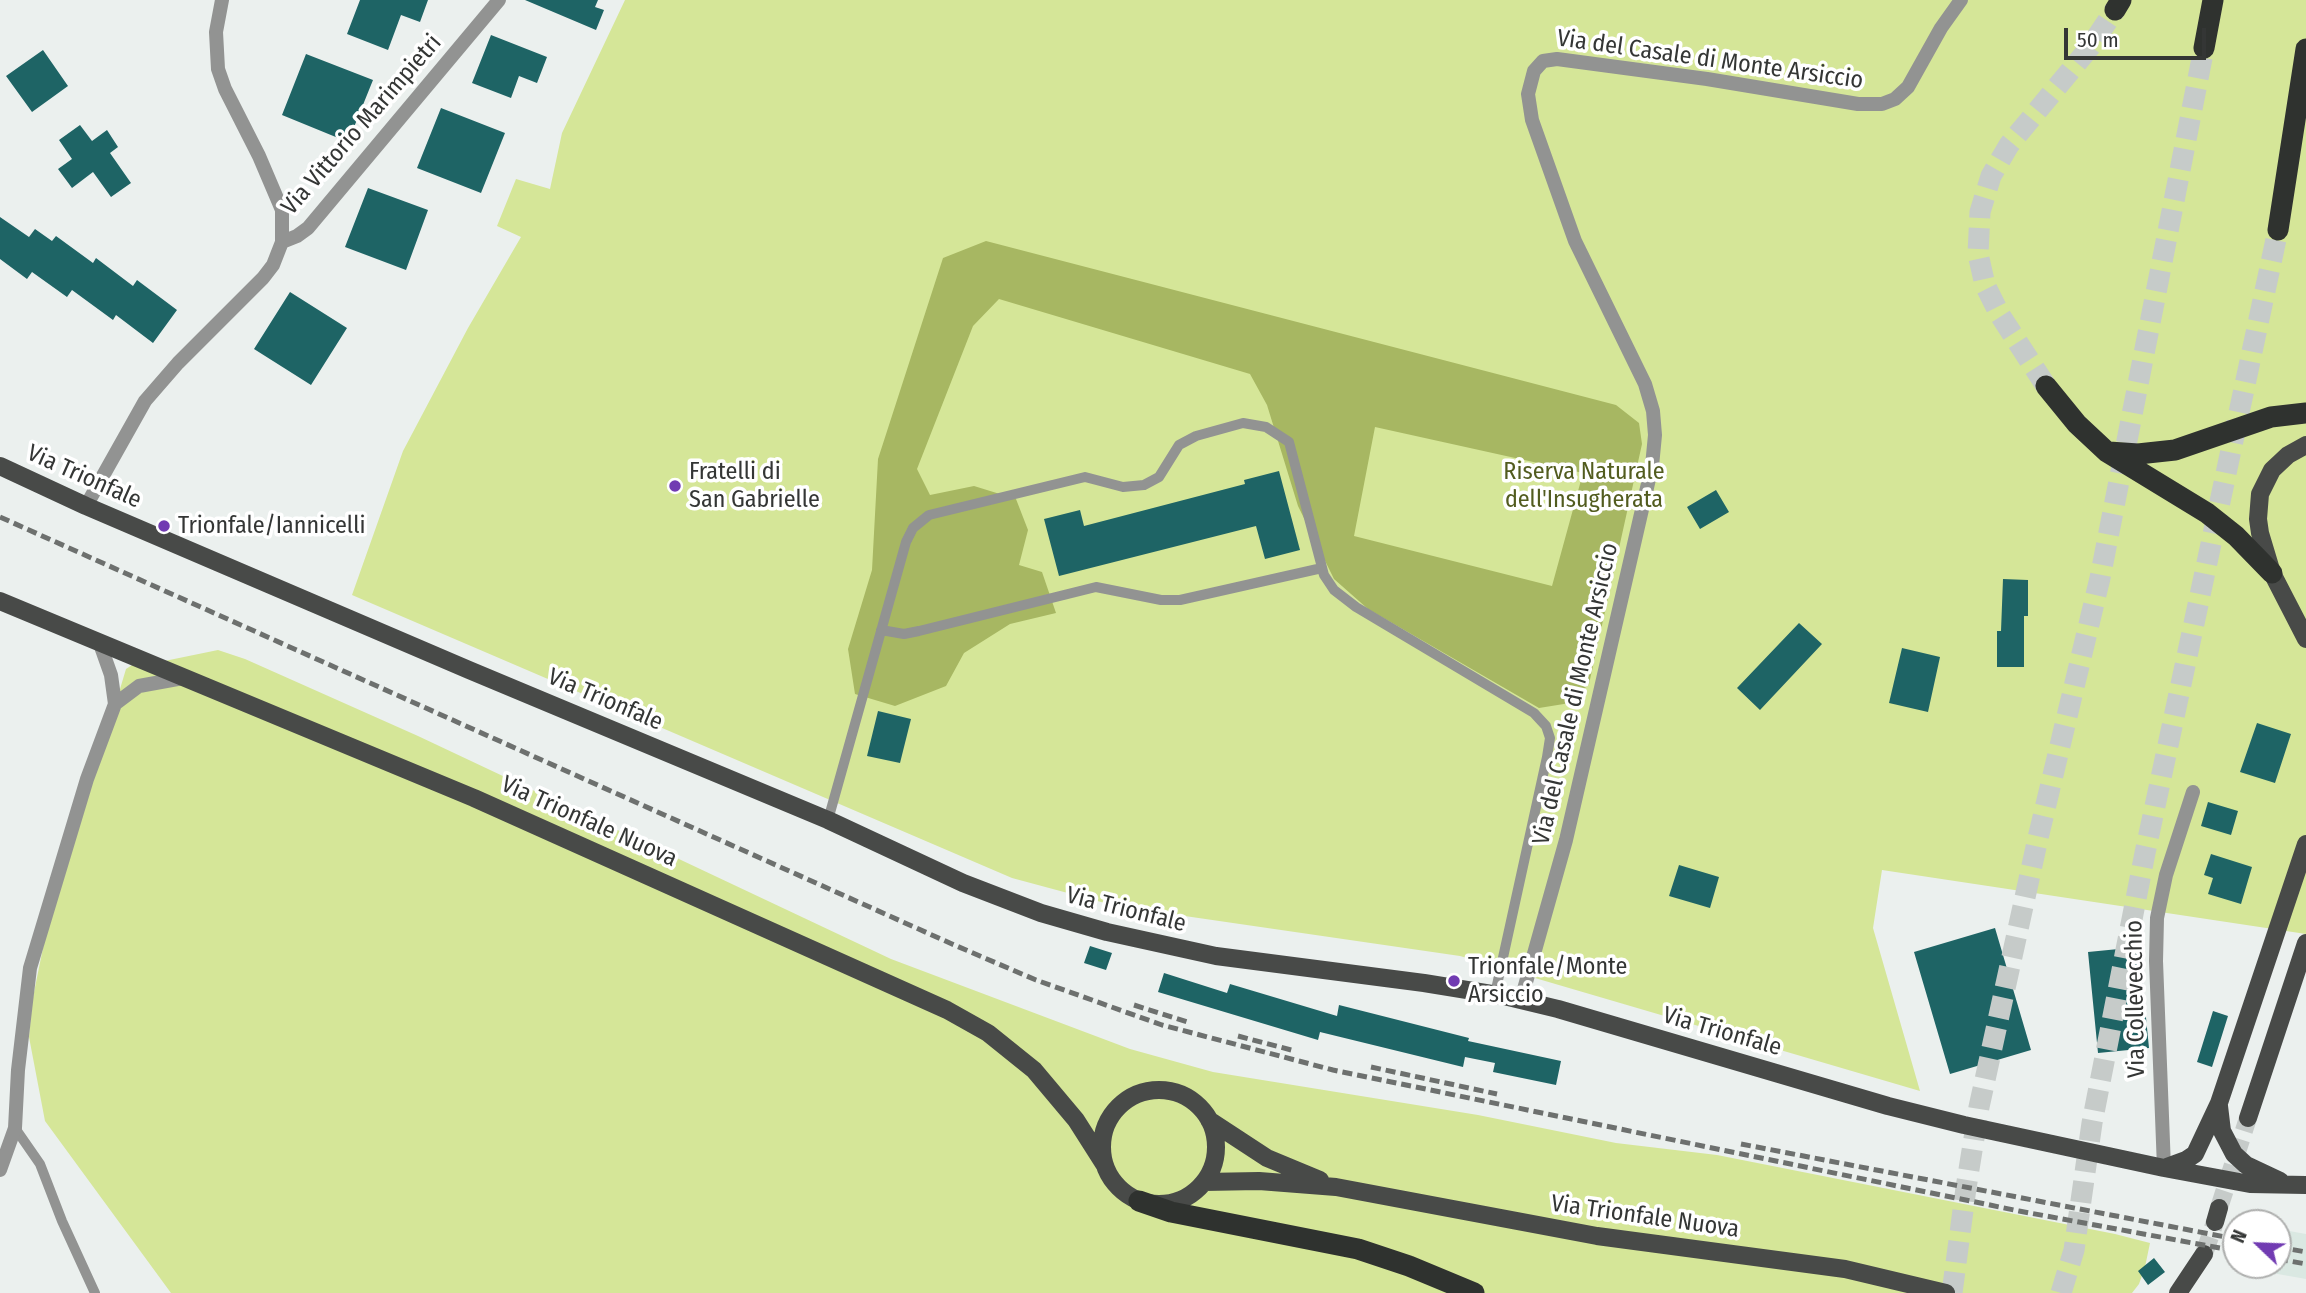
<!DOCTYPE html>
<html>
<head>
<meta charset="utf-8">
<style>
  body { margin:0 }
  #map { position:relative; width:2306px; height:1293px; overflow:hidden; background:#ebf0ee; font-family:"Fira Sans Condensed",sans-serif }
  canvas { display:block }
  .north { position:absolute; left:2222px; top:1209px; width:70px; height:70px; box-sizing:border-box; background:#fff; border:2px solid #aeafae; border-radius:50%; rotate:293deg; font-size:19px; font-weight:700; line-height:28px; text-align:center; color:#343635 }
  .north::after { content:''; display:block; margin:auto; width:24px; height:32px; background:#713bb2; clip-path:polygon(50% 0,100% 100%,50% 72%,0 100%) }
  .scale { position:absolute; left:2064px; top:28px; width:142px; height:32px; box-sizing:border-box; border:4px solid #343635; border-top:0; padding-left:9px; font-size:21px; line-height:24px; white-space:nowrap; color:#343635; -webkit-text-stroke:5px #fff; paint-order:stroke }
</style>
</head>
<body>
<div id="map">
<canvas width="2306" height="1293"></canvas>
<div class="north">N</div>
<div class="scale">50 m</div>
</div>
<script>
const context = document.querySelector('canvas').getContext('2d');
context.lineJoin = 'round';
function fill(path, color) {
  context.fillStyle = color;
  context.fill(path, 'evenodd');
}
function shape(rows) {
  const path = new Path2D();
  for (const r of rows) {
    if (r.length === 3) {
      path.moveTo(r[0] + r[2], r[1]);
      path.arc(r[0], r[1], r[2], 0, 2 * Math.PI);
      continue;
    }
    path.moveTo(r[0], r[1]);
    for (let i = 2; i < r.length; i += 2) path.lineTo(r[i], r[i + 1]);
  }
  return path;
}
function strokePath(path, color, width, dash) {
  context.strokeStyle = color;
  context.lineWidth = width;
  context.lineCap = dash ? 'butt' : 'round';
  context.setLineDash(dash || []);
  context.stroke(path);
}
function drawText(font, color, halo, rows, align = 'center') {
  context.font = font + ' "Fira Sans Condensed",sans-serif';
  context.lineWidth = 7;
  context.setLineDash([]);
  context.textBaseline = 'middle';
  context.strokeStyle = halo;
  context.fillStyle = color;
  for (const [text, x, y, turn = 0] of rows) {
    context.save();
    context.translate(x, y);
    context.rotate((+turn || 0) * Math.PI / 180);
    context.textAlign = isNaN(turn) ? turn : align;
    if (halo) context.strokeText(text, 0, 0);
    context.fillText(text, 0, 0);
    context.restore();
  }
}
const built = shape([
  [2278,1229,2306,1234,2306,1279,2255,1270,2256,1265,2278,1265]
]);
const green = shape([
  [625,0,2306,0,2306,934,1882,870,1873,928,1920,1091,1460,956,1116,906,1012,878,352,595,403,451,468,328,521,237,497,226,516,179,550,189,562,133],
  [218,650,245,659,418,736,891,959,1130,1049,1213,1072,1478,1115,1616,1143,1717,1155,2115,1234,2150,1243,2145,1267,2139,1284,2132,1293,171,1293,45,1121,29,1037,32,1002,44,943,126,669,132,665,145,665]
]);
const forest = shape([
  [986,241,1616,405,1639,423,1642,444,1589,684,1570,703,1539,708,1368,609,1334,579,1298,506,1267,405,1250,374,999,299,973,326,917,469,930,495,974,486,1016,499,1028,530,1019,565,1042,572,1056,613,1010,624,964,653,946,686,895,706,855,694,848,649,872,570,878,459,943,258],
  [1375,427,1583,473,1552,586,1354,536]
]);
const building = shape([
  [360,0,428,0,420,22,401,15,388,50,347,34],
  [525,0,598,0,595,7,604,10,596,30],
  [491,35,547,57,537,83,519,76,511,98,472,83],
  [43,50,68,86,32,112,6,76],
  [306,54,373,80,348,142,282,115],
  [441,108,505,133,481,193,417,168],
  [80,125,92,141,107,130,118,147,110,153,131,183,111,197,93,172,72,188,58,169,72,159,59,140],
  [368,188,428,210,406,270,345,247],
  [0,217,29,237,35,229,52,241,56,236,93,263,96,258,133,286,137,280,177,310,153,343,116,315,113,320,72,290,67,297,32,272,27,279,0,259],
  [290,292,347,328,311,385,254,349],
  [1279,471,1300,550,1265,559,1256,526,1059,576,1044,519,1080,510,1084,526,1245,484,1244,480],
  [1716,490,1729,512,1700,529,1687,507],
  [2003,579,2028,580,2028,616,2024,616,2024,667,1997,667,1997,631,2001,631],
  [1799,623,1822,644,1760,710,1737,688],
  [1902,648,1940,657,1928,712,1889,703],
  [878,711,911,719,900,763,867,756],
  [2257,723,2291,734,2275,783,2240,772],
  [2208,802,2238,811,2231,835,2201,826],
  [2211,854,2252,867,2241,904,2208,894,2213,878,2204,875],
  [1679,865,1719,877,1710,908,1669,896],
  [1995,928,2031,1050,1950,1074,1914,952],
  [1090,946,1112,953,1106,970,1084,963],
  [2139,947,2149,1048,2098,1053,2088,952],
  [1164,973,1227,993,1230,984,1337,1016,1339,1005,1469,1038,1468,1041,1561,1061,1556,1085,1493,1072,1495,1063,1465,1057,1463,1067,1320,1032,1318,1040,1158,992],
  [2213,1011,2228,1016,2212,1067,2197,1062],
  [2154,1258,2165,1272,2148,1285,2138,1271]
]);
const primaryTunnel = shape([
  [2219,1208,2248,1118],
  [2204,1254,2215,1222]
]);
const motorwayTunnel = shape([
  [2046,386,2000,315,1985,285,1978,254,1980,212,1991,176,2009,145,2090,47,2115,10],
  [1952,1293,1966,1188,1979,1107,2038,838,2100,578,2204,48],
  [2061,1293,2074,1250,2092,1123,2145,853,2278,230]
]);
const service = shape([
  [881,630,904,634,919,631,1096,587,1161,600,1180,600,1322,568],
  [828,820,906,542,913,528,929,515,1085,477,1123,487,1144,485,1159,477,1179,445,1196,436,1243,423,1266,427,1289,442,1324,575,1334,590,1356,607,1534,713,1546,726,1550,738,1547,757,1495,994],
  [15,1128,40,1164,62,1221,95,1293]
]);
const minor = shape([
  [282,242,297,236,308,228,499,0],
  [86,506,145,401,178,363,263,278,273,265,282,242,282,210,259,156,225,89,218,69,216,32,222,0],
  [115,704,139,686,183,678],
  [1521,1000,1566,840,1652,466,1655,435,1653,411,1645,384,1575,241,1532,120,1528,94,1534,71,1543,61,1557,59,1707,79,1858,104,1882,104,1895,99,1908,87,1941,28,1961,0],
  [2164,1168,2156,961,2157,918,2166,875,2193,792],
  [0,1170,15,1128,18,1070,30,968,87,779,115,704,111,675,100,644]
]);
const primary = shape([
  [2306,445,2288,455,2272,470,2260,494,2258,519,2260,533,2272,573,2306,639],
  [0,466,86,506,469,670,828,820,963,883,1041,913,1107,932,1216,956,1424,983,1504,996,1558,1009,1888,1106,1964,1125,2164,1168,2250,1184,2306,1185],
  [0,601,474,798,947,1010,988,1033,1034,1070,1076,1120,1104,1164],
  [1159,1147,57],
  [2219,1106,2222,1131,2234,1154,2246,1165,2280,1181],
  [2248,1118,2306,943],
  [1209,1120,1267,1158,1320,1180],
  [2167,1167,2186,1160,2195,1154,2219,1103,2306,844],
  [1204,1182,1259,1181,1336,1187,1597,1236,1845,1269,1946,1293],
  [2215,1222,2219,1208],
  [2178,1293,2204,1254]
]);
const motorway = shape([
  [2115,10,2121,0],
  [2204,48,2213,0],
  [2278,230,2306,49],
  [2046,386,2077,424,2107,452,2207,513,2236,536,2272,573],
  [2109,452,2138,454,2175,450,2271,417,2306,413],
  [1139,1201,1171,1212,1358,1249,1409,1266,1474,1293]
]);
const rail = shape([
  [0,517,952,944,1036,980,1162,1025,1333,1070,2019,1211,2236,1251],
  [1134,1005,1191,1023],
  [1238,1036,1295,1051],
  [1371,1067,1497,1094],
  [1741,1144,2236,1239],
  [2278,1247,2306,1252],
  [2278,1259,2306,1264]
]);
const markers = [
  [675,486,7,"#713bb2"],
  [164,526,7,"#713bb2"],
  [1454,981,7,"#713bb2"]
];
const streetNames = [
  ["Via del Casale di Monte Arsiccio",1710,60,8],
  ["Via Vittorio Marimpietri",362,125,-49],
  ["Via Trionfale",84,477,24],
  ["Via del Casale di Monte Arsiccio",1576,694,-77],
  ["Via Trionfale",605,700,23],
  ["Via Trionfale Nuova",589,822,24],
  ["Via Trionfale",1126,910,14],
  ["Via Collevecchio",2136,999,-91],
  ["Via Trionfale",1722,1032,16],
  ["Via Trionfale Nuova",1645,1217,8]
];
const poiNames = [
  ["Fratelli di",689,472],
  ["San Gabrielle",689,500],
  ["Trionfale/Iannicelli",178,526],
  ["Trionfale/Monte",1468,967],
  ["Arsiccio",1468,995]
];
const parkNames = [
  ["Riserva Naturale",1584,472],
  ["dell'Insugherata",1584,500]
];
fill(built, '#dae8e2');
fill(green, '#d5e698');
fill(forest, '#a7b762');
fill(building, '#1e6465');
strokePath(primaryTunnel, '#c6cbc9', 18, [18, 9]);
strokePath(motorwayTunnel, '#c6cbc9', 21, [21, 10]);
strokePath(service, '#929392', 10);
strokePath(minor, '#929392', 14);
strokePath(primary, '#484a48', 18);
strokePath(motorway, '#2f322f', 21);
strokePath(rail, '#6d706e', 5, [10, 5]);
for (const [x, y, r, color] of markers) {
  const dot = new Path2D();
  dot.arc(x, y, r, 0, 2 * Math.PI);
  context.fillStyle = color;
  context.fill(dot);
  strokePath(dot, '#fff', 2.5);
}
drawText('24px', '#343635', '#fff', streetNames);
drawText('24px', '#343635', '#fff', poiNames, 'left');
drawText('24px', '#525c1f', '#fff', parkNames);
</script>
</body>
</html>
